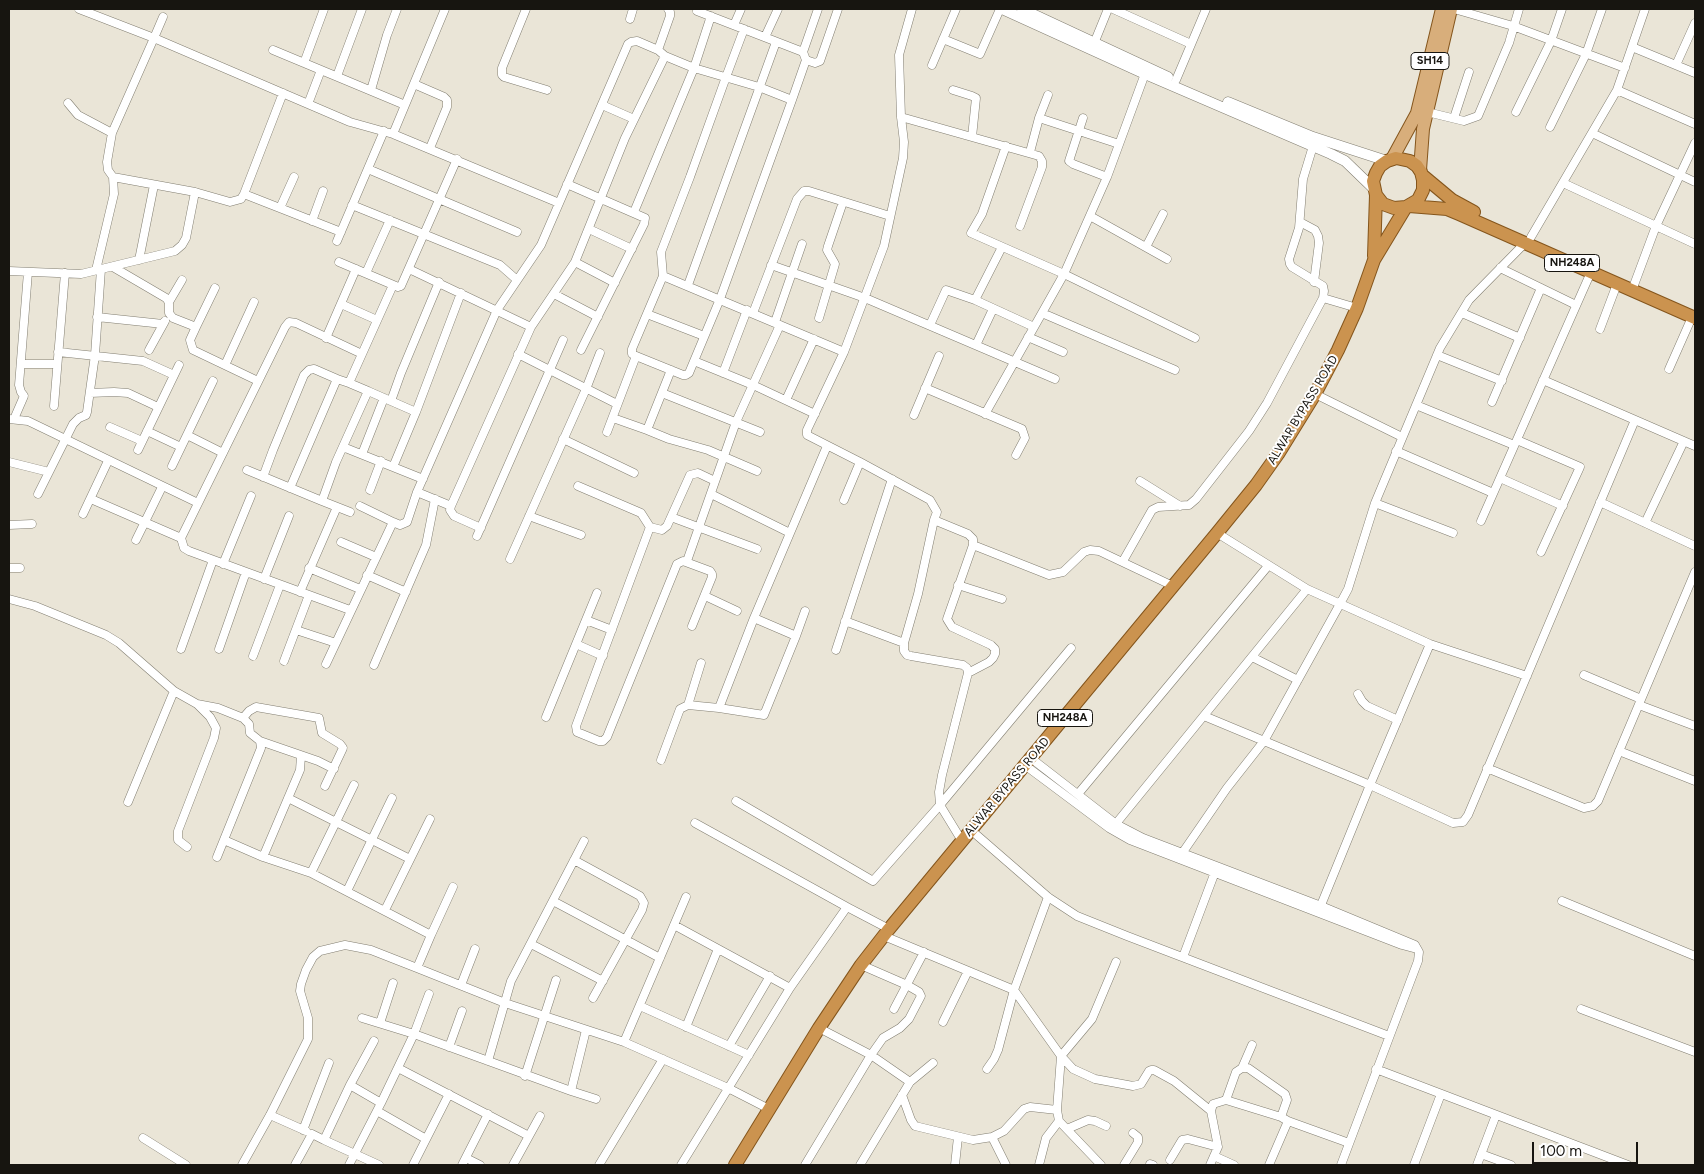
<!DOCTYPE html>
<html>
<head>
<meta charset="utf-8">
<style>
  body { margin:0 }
  #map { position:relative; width:1704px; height:1174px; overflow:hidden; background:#eae5d7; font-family:Figtree,sans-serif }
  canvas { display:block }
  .frame { position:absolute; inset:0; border:10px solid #171510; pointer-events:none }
  .scale { position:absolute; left:1532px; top:1142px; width:106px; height:22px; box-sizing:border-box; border:2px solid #171510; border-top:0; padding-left:6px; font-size:15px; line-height:18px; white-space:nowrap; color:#171510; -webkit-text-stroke:4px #fff; paint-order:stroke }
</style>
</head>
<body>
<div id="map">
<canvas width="1704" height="1174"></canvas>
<div class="frame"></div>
<div class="scale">100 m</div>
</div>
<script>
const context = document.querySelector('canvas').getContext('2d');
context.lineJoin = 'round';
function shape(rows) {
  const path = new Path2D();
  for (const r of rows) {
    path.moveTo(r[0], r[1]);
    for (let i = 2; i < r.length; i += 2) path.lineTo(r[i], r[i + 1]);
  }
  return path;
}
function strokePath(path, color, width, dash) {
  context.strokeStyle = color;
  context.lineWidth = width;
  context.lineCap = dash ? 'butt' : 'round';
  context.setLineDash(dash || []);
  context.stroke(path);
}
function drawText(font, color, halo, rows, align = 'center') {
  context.font = font + ' Figtree,sans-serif';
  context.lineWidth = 4;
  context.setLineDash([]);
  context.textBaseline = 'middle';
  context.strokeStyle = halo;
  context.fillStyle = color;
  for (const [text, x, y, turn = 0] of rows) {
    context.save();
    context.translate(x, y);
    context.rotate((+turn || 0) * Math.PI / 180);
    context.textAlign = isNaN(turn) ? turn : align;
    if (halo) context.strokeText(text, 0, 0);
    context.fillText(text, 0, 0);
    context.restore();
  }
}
const minor = shape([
  [79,9,154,38,112,133,107,162,108,170,113,177,114,194,96,270],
  [526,9,502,68,502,75,504,77,547,90],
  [668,9,670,12,670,16,658,50,665,56,694,68,759,87,792,100],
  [698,9,697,11,803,52],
  [912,9,899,55,901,117,904,142,903,158,884,246,844,352,807,430,807,435,860,462,930,500,937,512,934,520,968,534,973,539,973,545,1049,575,1063,572,1084,552,1090,550,1099,551,1173,586],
  [1113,9,1191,44],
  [1454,9,1513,26,1625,68],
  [163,17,154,38,350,122,393,134,559,203],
  [630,19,633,9],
  [734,25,741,9],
  [744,29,726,77,690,177,661,252,663,276,632,349,632,354,636,356,683,375,686,375,689,373,720,299,792,100,806,60,803,52,818,9],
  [765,37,778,9],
  [943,39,980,54,1000,9],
  [1093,46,1108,9],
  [1632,47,1695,73],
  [273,50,405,105],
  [806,60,815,63,820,61,838,9],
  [304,63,324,9],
  [932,65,956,9],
  [1676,65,1695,23],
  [337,76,362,9],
  [1176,80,1206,9],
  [414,84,444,97,447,100,447,107,430,148],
  [371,90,387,35,397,9],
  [953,90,972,96,976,98,972,137],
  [1617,90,1695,124],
  [68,103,78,115,112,133],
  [308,104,321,70],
  [602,105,634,119],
  [1427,112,1464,121,1478,116,1509,43,1519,9],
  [1516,112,1551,41,1562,9],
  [901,117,1039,156,1042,161,1042,167,1020,226],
  [1039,118,1119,144],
  [1083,118,1069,161,1073,164,1107,177],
  [1454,118,1469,72],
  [1550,127,1586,54,1602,9],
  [1592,133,1695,182],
  [393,134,445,9],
  [1006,146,982,214,971,233,1064,274,1195,338],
  [1313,146,1303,179,1299,228,1289,259,1290,264,1292,267,1323,286,1324,291,1323,298],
  [1030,152,1039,118,1048,95],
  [368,169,517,232],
  [113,177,195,192,230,202,241,199,244,194,341,232],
  [1563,183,1695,244],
  [567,184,645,218,644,224,581,350],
  [244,194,283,93],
  [352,205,500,265,517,280],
  [280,208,294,177],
  [634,212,694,68,711,16],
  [1090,216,1167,259],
  [312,221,323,191],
  [1300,222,1315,230,1318,236,1319,243,1314,282],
  [589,229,632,249],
  [1531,237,1617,90,1645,9],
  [337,241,384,131],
  [1146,247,1163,214],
  [139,260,154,185],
  [339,262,398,287,401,286,457,159],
  [575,262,615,283],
  [771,265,865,298,1055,379],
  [113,267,166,298,169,302,169,313,173,318,196,327,190,340,193,350,258,381],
  [1500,268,1576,305],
  [409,269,531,327],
  [9,271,81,274,175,251,182,245,186,238,195,192],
  [366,273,390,220],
  [663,276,844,352],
  [688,285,776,42],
  [1634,285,1656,226,1695,143],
  [554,294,598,317],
  [975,300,1002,247],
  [169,302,182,280],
  [341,304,377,320],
  [753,313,797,199,804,191,809,191,890,216],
  [1042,313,1175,370],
  [1462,313,1520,338],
  [647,314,704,336],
  [97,317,163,324],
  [819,318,835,264,827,250,828,246,843,202],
  [775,322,802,244],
  [930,325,946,290,975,300,1034,327],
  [196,327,215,288],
  [1600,329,1617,284],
  [1028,337,1063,352],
  [326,338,356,269],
  [976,345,993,309],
  [149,350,165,321],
  [58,352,143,361,174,375],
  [518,354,617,404],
  [1437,355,1502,381],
  [694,361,753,385,815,414],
  [21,364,57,364],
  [225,365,254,302],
  [1669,369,1692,317],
  [671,370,647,430,669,439,708,450,757,471],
  [723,373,747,310],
  [1543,380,1695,446],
  [925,388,1022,429,1025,438,1016,455],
  [368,391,416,412,393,467],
  [90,393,114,392,128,393,158,407],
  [662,393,760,432],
  [1315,394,1402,437],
  [786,400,814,339],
  [391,401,401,373,439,282],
  [1492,402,1541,288],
  [1416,405,1514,445],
  [54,406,65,273],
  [416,412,461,293],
  [985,414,1064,274,1107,177,1146,71],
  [914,415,939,356],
  [613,418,647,430],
  [9,419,28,421,198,503],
  [14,419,24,396,21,392,19,385,28,272],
  [110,427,142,441],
  [147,431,181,447],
  [607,432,636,356],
  [187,435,223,453],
  [563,439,634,473],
  [1517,440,1580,467,1541,552],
  [343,447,423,479],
  [138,450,179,365],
  [1396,451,1493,493],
  [362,454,384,398],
  [9,462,49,472],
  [172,466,213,381],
  [247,470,322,501,336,462,368,391,349,383],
  [263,477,273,450,304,375,309,370,314,369,337,379],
  [1500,478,1563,506],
  [1140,481,1180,506],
  [578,486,641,513,650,527],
  [290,488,337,379,349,383,393,285],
  [370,490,381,461],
  [417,492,451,506],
  [38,494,73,424,79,418,86,415,87,412,95,355,101,269],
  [711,494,790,533],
  [91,499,181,538,285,327,289,322,296,323,362,354],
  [844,500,860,462],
  [322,501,350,512],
  [1600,502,1695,546],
  [1375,503,1453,533],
  [360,506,393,522],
  [83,514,108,461],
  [529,516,581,535],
  [671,517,757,549],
  [934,520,918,594,904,643,904,651,907,655,911,656,963,665,967,668,968,673,942,775,939,792,940,805,962,841],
  [1481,521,1591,272],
  [1645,523,1684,441],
  [9,525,32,524],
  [481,528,454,516,450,510,451,506,531,327,575,262,625,138,665,56],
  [1217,533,1307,589,1430,644,1527,676],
  [477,536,563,340],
  [181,538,184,548,189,551,350,610],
  [136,540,162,487],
  [341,542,376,557],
  [510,559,586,389,600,353],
  [687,561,736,422,780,325],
  [1123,561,1152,510,1158,507,1189,505,1196,499,1249,431,1267,403,1323,298,1357,308],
  [223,564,251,496],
  [9,568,20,568],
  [309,568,360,589],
  [367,575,406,592],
  [264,579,289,516],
  [958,585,1002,599],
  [300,592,337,507],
  [705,596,737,611],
  [9,599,35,606,106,635,119,643,174,691,197,704,210,717,216,728,214,738,178,831,178,840,187,847],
  [586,620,612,630],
  [845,621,904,643],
  [692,626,712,577,712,574,710,571,683,561,677,564,607,737,603,741,599,741,577,732,576,726,650,527,662,530,667,526,690,475,698,473,715,481],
  [296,630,336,643],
  [796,636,805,611],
  [576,644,603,656],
  [181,649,213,560],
  [219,649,246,572],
  [836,650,892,479],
  [253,656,280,585],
  [1252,657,1298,680],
  [284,661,309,595],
  [326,664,393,522,400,525,407,522,417,492,497,310,541,245,628,44,631,42,637,41,658,50],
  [374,665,426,545,435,499],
  [968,673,989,662,993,658,995,654,995,649,991,645,952,627,947,619,973,545],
  [1584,675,1641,699],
  [1358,694,1362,701,1367,706,1398,720],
  [197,704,218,708,243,718,249,724,250,733,260,741,261,748,217,857],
  [688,705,701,663],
  [1639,705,1695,726],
  [719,708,764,715,796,636,754,618],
  [1204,716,1370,785,1453,823,1463,822,1468,815,1635,420],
  [546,717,597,593],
  [243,718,249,711,256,707,319,718,322,733,340,744,343,748,325,786],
  [260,741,318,761,334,769],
  [1619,751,1695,781],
  [1032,759,1116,824,1143,838,1321,906,1415,945,1419,952,1418,961,1341,1165],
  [661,760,680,709,688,705,719,708,754,618,827,446],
  [1026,766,1109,828,1130,840,1402,945,1417,949],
  [1487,768,1584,808,1593,806,1598,801,1695,572],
  [1078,794,1268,566],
  [288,798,410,859],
  [736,801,873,881,940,805,1071,648],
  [128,802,174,691],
  [695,823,847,907,889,929],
  [1114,826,1307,589],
  [972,831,1048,897,1077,916,1127,936,1389,1036],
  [224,840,263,857,311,873,431,935,417,968,505,1003,624,1042,728,1088,769,1109],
  [1183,852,1227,788,1264,741,1340,604,1348,589,1375,503,1440,348,1469,300,1526,242],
  [263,857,300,770,301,756],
  [574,860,640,896,644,903,642,910,593,998],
  [311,873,354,785],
  [347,891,392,798],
  [553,901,660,958],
  [1562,901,1695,956],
  [385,910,430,819],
  [1319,910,1370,785,1430,644],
  [674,925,790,988],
  [431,935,453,887],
  [884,936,1014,990,1061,1056,1073,1069,1095,1079,1133,1086,1141,1084,1149,1071,1151,1070,1154,1070,1174,1081,1211,1111,1218,1147,1210,1165],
  [531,944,603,981],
  [1183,957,1215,872],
  [461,985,475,949],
  [640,1006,749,1055],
  [894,1009,924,952],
  [1581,1009,1695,1052],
  [362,1018,414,1034,571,1091,586,1030],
  [943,1022,968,971],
  [380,1023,393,983],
  [686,1027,718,949],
  [819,1028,871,1055,910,1082],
  [374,1041,350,1085,324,1140,379,1165],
  [624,1042,686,897],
  [729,1046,770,976],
  [449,1047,462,1011],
  [488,1061,511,981,584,841],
  [398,1068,529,1136],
  [1242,1068,1252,1045],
  [987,1069,994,1059,998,1050,1014,990,1048,897],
  [1376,1069,1628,1165],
  [525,1076,556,980],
  [350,1085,381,1103],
  [571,1091,596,1099],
  [902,1095,911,1120,915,1126,973,1140,992,1137,1004,1131,1024,1109,1030,1107,1057,1110],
  [1226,1100,1236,1072,1242,1068,1248,1068,1285,1094,1287,1100,1281,1117],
  [377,1111,426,1139],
  [1211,1111,1213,1104,1226,1100,1281,1117,1288,1121,1349,1143],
  [270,1115,306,1131],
  [1067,1129,1088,1120,1095,1121,1106,1126],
  [303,1130,329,1063],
  [992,1137,1006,1165],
  [143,1138,186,1165],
  [1481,1154,1511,1165],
  [1214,1156,1234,1165],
  [466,1158,480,1165],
  [1170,1160,1182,1140,1188,1139,1218,1147],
  [1150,1164,1153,1165],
  [242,1165,270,1115,308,1039,308,1018,300,991,301,984,306,970,313,957,320,951,345,945,371,950,417,968],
  [295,1165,312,1134,324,1140],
  [349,1165,381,1103,414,1034,429,994],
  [413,1165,449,1094],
  [462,1165,488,1114],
  [513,1165,540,1116],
  [599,1165,663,1059],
  [681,1165,790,988,847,907],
  [805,1165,871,1055,883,1038,900,1028,909,1019,921,996,919,992,907,985,861,965],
  [860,1165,910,1082,933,1063],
  [955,1165,958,1137],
  [1039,1165,1046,1138,1059,1121],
  [1101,1165,1059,1121,1057,1110,1061,1056,1092,1019,1116,962],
  [1124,1165,1138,1142,1138,1137,1133,1133],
  [1269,1165,1288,1121],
  [1414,1165,1441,1094],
  [1477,1165,1496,1115]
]);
const tertiary = shape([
  [1002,9,1145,74,1331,154,1345,161,1374,189],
  [1022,9,1168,77],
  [1228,102,1313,137,1387,161]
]);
const primary = shape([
  [1392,159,1417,113,1442,9],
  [1420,170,1423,129,1451,9]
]);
const trunk = shape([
  [1422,175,1452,200,1474,212],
  [1409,206,1447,209,1459,214,1695,318],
  [1374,256,1376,195,1373,181,1376,173,1380,166,1387,161,1396,158,1410,161,1417,166,1421,172,1423,180,1423,190,1418,200,1406,207,1394,208,1383,204,1376,195],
  [735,1165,819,1028,861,965,889,929,1217,533,1256,485,1278,454,1315,394,1338,350,1357,308,1374,260,1406,207]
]);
const shields = [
  [1430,61,38],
  [1572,263,55],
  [1065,718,55]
];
const shieldNames = [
  ["SH14",1430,61],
  ["NH248A",1572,263],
  ["NH248A",1065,718]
];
const streetNames = [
  ["ALWAR BYPASS ROAD",1303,410,-59],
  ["ALWAR BYPASS ROAD",1007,787,-50]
];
strokePath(minor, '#827e71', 9);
strokePath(tertiary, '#827e71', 11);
strokePath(primary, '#84551c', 14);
strokePath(trunk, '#84551c', 14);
strokePath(minor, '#fff', 8);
strokePath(tertiary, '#fff', 10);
strokePath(primary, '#d8ae7b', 12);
strokePath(trunk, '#cb934f', 12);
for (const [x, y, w] of shields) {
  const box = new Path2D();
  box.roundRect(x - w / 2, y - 8.5, w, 17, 4);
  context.fillStyle = '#fff';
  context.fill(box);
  strokePath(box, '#171510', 1);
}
drawText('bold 11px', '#171510', null, shieldNames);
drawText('12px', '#171510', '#fff', streetNames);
</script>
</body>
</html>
